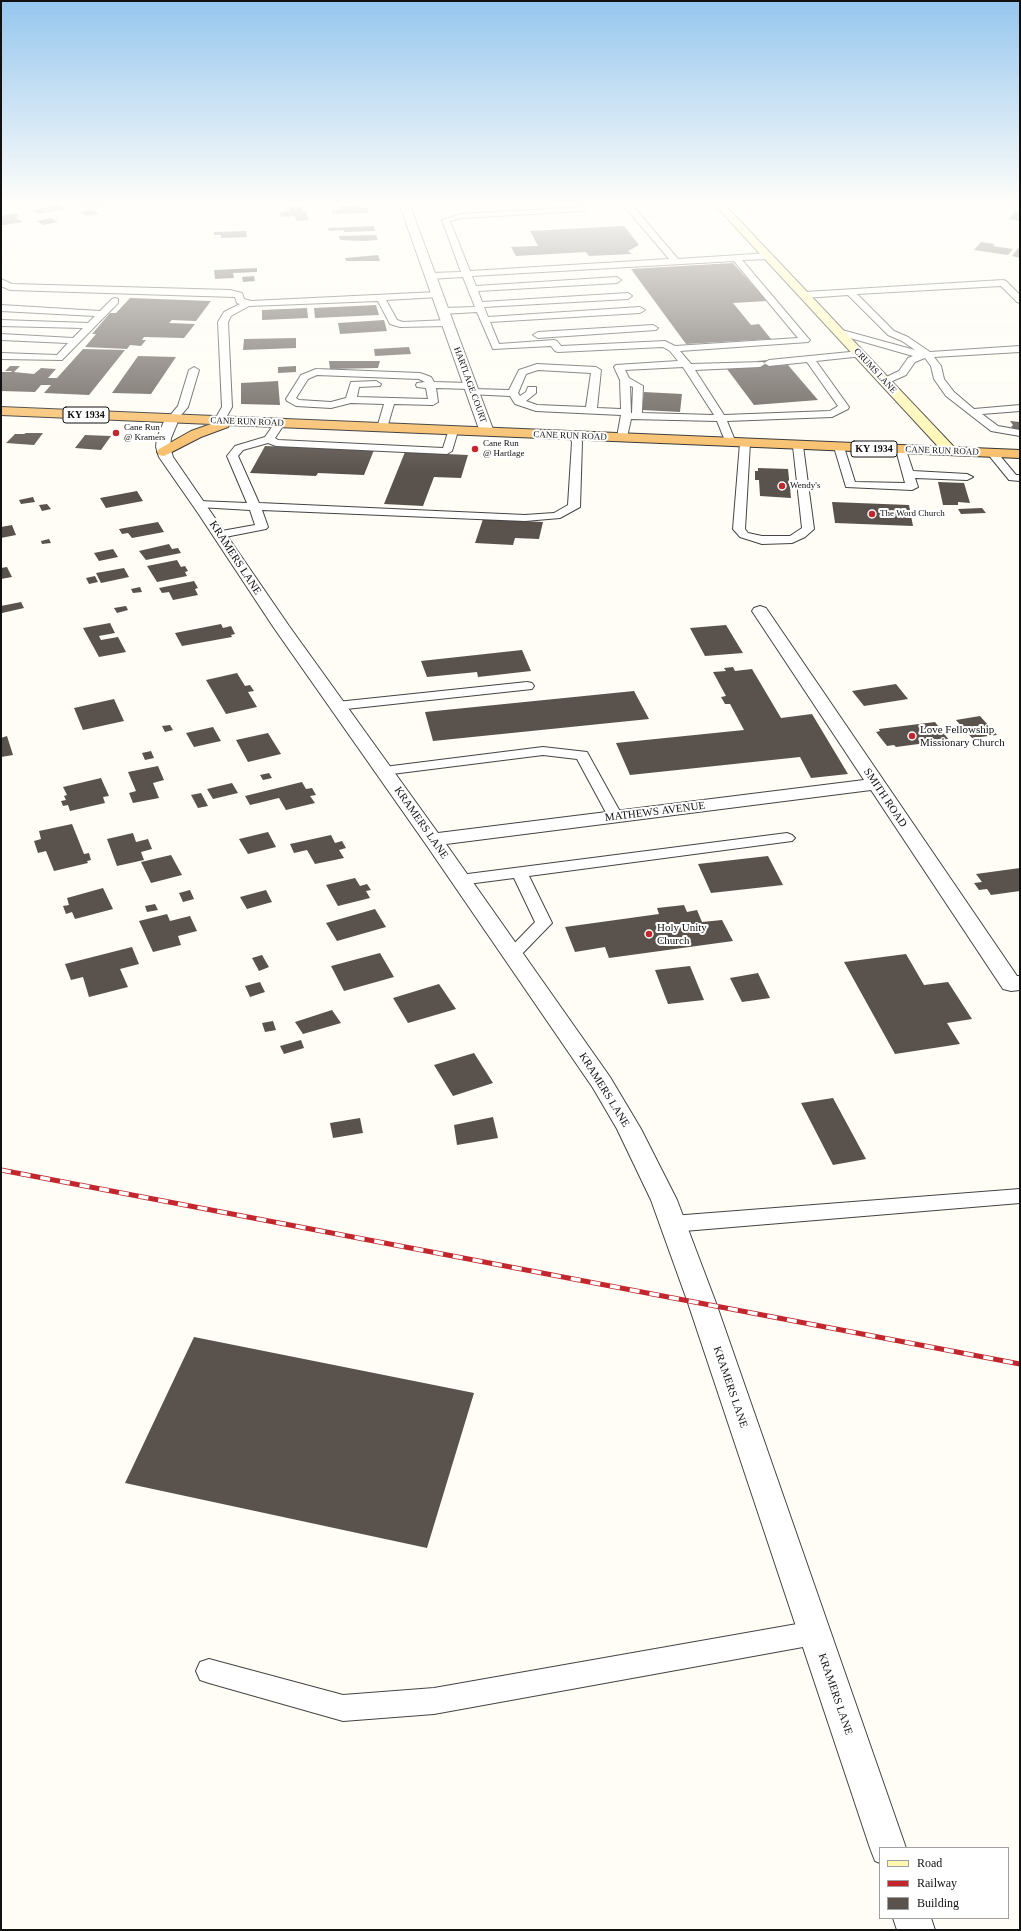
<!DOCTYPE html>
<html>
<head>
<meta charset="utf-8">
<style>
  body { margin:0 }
  #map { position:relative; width:1021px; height:1931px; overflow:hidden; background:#fffdf5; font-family:Georgia,serif }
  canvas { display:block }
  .frame { position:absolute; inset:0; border:2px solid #111; pointer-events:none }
  .legend { position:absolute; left:879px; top:1847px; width:130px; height:72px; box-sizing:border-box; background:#fff; border:1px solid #a0a0a0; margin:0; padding:5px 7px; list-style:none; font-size:12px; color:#111 }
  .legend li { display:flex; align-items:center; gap:8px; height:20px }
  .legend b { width:20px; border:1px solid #a0a0a0 }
</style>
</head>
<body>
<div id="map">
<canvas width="1021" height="1931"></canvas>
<div class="frame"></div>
<ul class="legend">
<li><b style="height:5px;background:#fff6b0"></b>Road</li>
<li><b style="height:5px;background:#c4262e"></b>Railway</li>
<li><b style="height:11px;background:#5a524d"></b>Building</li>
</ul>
</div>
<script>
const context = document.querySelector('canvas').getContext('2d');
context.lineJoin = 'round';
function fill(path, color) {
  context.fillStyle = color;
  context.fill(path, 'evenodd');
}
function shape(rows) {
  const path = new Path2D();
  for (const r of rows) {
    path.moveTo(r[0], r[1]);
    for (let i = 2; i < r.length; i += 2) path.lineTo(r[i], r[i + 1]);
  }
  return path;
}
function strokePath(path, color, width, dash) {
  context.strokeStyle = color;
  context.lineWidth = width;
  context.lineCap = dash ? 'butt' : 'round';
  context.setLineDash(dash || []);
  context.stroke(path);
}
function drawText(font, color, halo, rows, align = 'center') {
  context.font = font + ' Georgia,serif';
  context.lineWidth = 4;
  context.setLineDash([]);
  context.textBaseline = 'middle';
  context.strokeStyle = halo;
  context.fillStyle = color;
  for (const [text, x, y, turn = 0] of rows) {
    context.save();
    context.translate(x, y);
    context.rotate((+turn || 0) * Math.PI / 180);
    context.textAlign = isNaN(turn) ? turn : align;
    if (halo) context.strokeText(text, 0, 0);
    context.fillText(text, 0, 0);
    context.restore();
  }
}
const building = shape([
  [74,203,105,203,108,204,91,208,87,206,82,207],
  [58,205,66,209,38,214,31,210],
  [340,206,358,206,358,208,367,208,368,213,332,214,332,211,341,210],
  [289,207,302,207,303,211,306,211,309,220,296,221,295,216,281,217,280,212,290,211],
  [92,210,99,214,86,216,79,212],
  [1015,211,1020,211,1020,221,1009,219],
  [16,213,20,216,14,217,23,222,4,225,1,224,1,216],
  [51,218,58,222,43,225,36,221],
  [374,226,375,231,344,232,344,230,329,231,328,228],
  [624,226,639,245,628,251,632,254,589,256,586,252,516,256,511,247,538,246,530,231],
  [246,231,247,237,221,238,221,235,214,235,214,232],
  [376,235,378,240,363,241,340,240,339,236],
  [981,242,995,244,993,246,1013,249,1008,255,974,250],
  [1018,248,1020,249,1020,258,1012,256],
  [378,255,380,261,346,261,345,258],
  [733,263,767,301,733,303,751,325,759,324,771,339,686,344,631,269],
  [257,268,257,272,233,273,234,278,215,279,214,270],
  [254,276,255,281,243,282,242,277],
  [130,298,211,301,196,321,172,320,169,323,195,324,184,338,144,337,142,340,146,340,141,346,130,345,127,349,85,347,96,334,92,334,110,313,116,313],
  [376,305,379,315,315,318,314,308],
  [307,308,308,318,262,320,262,310],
  [384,320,387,331,340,334,338,323],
  [296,338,296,348,243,350,244,339],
  [409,347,411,354,375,356,374,349],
  [83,349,125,350,89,395,44,393,51,385,41,385,35,392,1,391,1,372,11,372,12,371,5,371,10,366,20,366,14,372,34,374,41,368,56,369,48,378,57,378],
  [138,356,176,357,151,394,112,393],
  [767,360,771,366,788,365,818,400,754,405,727,369,762,366,757,361],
  [329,361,380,361,378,368,330,369],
  [296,366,296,372,278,373,278,367],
  [278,381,280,405,241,404,241,383],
  [644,392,682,394,680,412,642,410],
  [1010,421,1020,422,1020,433,1011,427,1013,425],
  [26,433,43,433,34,445,6,443,15,434,24,434],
  [85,435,111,436,101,450,75,448],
  [265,446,374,450,364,475,318,473,316,476,250,473],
  [405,452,468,455,461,478,434,477,423,506,384,504],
  [758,468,788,469,791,498,760,496,759,480,755,480,755,471,758,471],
  [938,482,964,483,970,503,958,502,958,505,943,505],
  [137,491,143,501,106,508,100,498],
  [33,497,35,502,21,504,19,500],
  [832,502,909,505,913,526,835,523],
  [47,504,51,509,42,511,39,505],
  [982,508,986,513,961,514,958,509],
  [483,519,543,522,539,539,515,538,513,545,475,543],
  [158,522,164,532,132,538,128,533,122,534,119,529],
  [12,525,16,535,1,538,1,527],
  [49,539,51,543,42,544,41,541],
  [169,544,172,549,178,548,181,553,146,560,139,551],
  [113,549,118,557,99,561,94,553],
  [177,560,181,567,185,566,188,571,185,572,187,576,157,582,147,566],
  [7,567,12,577,1,579,1,568],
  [124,568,129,577,101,583,96,573],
  [95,576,98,582,89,584,86,578],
  [194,581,198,588,195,589,198,595,173,600,169,592,162,593,159,588],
  [140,587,142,592,133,593,131,589],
  [21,602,24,608,2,613,1,606],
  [126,606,128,610,117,613,114,608],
  [110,623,115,633,99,636,101,640,118,637,126,652,99,657,83,628],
  [221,624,223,628,231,626,235,634,231,635,232,637,182,646,175,633],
  [726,625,743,653,705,656,690,628],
  [522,650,531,671,478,677,477,672,427,677,421,661],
  [733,667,735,671,752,669,781,718,812,714,848,774,811,778,800,757,630,775,616,743,744,730,730,704,725,704,721,697,726,696,713,672,726,671,724,668],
  [237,673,245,686,250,685,254,691,248,692,257,707,226,714,206,680],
  [896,684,908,699,864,706,852,691],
  [634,691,649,719,433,741,425,712],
  [114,699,124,721,83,730,74,708],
  [980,716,997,735,972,738,956,720],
  [935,722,949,740,896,747,894,745,887,746,876,732,880,731,879,729],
  [170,725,173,730,165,732,162,726],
  [213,727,221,741,194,747,186,733],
  [268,733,281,754,248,762,236,740],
  [7,736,13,755,1,757,1,738],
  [151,751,154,758,145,760,142,753],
  [158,766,164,780,153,783,159,798,133,803,129,793,136,791,128,772],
  [269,773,272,778,263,780,260,775],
  [101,778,109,796,103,797,105,803,70,811,68,805,63,806,61,801,66,800,64,796,67,795,63,787],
  [302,782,306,789,312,788,316,795,310,796,315,803,286,810,279,798,250,805,245,796],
  [232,783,238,793,213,799,207,789],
  [201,793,208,806,198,808,191,795],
  [72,824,84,854,89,853,91,860,87,861,88,863,54,871,46,851,38,853,34,841,41,839,39,831],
  [268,832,276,847,248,854,239,839],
  [133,833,136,842,148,839,152,849,141,852,144,860,117,866,107,839],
  [331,835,335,843,342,841,346,848,339,850,344,858,315,864,307,850,294,853,290,844],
  [171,855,182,875,151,883,141,862],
  [768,856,783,885,711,893,698,864],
  [1020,868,1020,891,991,895,987,889,979,890,974,883,982,882,976,874],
  [355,878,360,886,367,884,371,890,366,891,370,898,338,906,326,885],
  [103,888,113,909,75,919,72,912,66,914,63,906,69,905,67,898],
  [190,890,194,899,183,902,179,893],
  [266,890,272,902,247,909,240,897],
  [155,904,158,910,147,912,145,906],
  [684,905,687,912,697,910,702,922,722,920,733,941,609,958,605,947,575,952,565,927,659,914,657,908],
  [375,909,386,927,337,941,326,923],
  [167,914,170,921,190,916,197,931,178,936,181,945,153,952,139,921],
  [132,947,139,964,120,969,128,987,89,997,83,977,71,980,65,964],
  [380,953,394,977,344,991,331,966],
  [906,954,924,985,948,982,972,1019,947,1023,960,1044,895,1054,844,962],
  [262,955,269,967,259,971,252,958],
  [690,966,704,1000,668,1004,655,970],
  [758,973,770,998,742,1002,730,978],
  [260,982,265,992,250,997,245,986],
  [439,984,456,1009,408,1023,393,998],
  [332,1010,341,1023,303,1034,295,1022],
  [273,1021,276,1030,265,1032,262,1023],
  [301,1040,304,1048,284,1054,280,1046],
  [474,1053,493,1083,453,1096,434,1065],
  [833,1098,866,1159,833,1165,801,1103],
  [493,1117,498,1138,457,1145,454,1125],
  [360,1118,363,1133,333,1138,330,1123],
  [194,1337,474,1393,427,1548,125,1483]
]);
const service = shape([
  [626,203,636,203,633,206,678,259,769,253,773,256,769,259,742,260,808,338,810,340,808,342,680,351,691,364,763,362,765,364,760,367,695,370,724,415,830,411,838,406,807,362,769,366,764,363,769,360,860,351,865,354,863,356,816,361,849,407,848,409,832,417,727,421,736,443,731,446,726,443,717,421,631,419,627,437,622,440,617,437,621,415,536,411,515,404,510,396,468,394,467,392,468,390,472,389,509,390,519,370,537,364,596,367,601,370,597,408,621,409,620,380,614,367,616,365,678,361,670,351,663,347,558,352,555,351,551,346,493,349,477,312,443,314,438,311,443,308,475,307,463,277,430,279,426,276,430,273,461,272,442,220,461,214,581,207,585,209,581,211,461,218,450,221,470,271,669,259,625,207,624,205,626,203],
  [734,261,798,338,675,346,665,341,561,346,557,341,554,340,499,344,490,322,640,313,645,310,640,307,488,317,484,307,628,299,632,296,628,293,482,302,478,291,617,283,621,280,617,277,476,286,472,276,734,261],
  [683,367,714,415,642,413,643,386,629,378,625,370,683,367],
  [538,370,591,373,586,407,537,405,526,401,536,393,536,387,528,387,526,392,520,396,518,393,526,374,538,370],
  [630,386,633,387,632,413,631,413,630,386],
  [1,279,12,284,230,290,242,293,244,299,251,301,437,292,440,293,440,297,386,300,397,320,403,322,448,320,453,323,448,326,400,327,390,324,378,301,249,306,231,316,228,322,232,407,223,423,219,424,214,421,222,407,218,322,224,312,240,304,237,303,235,297,10,290,1,286,1,279],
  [1003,280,1006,281,1020,295,1020,303,1017,302,1001,286,857,294,894,331,908,337,930,352,1020,346,1020,352,934,357,941,366,944,379,954,392,974,409,1020,405,1020,411,982,414,998,426,1020,430,1020,436,991,431,946,396,934,379,931,366,925,358,915,362,906,375,888,383,882,383,880,381,882,379,899,371,908,358,913,356,836,334,834,332,836,330,842,330,915,350,902,341,888,335,848,295,805,298,801,295,805,292,1003,280],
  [115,298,118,299,118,303,62,360,1,359,1,353,57,355,68,343,1,340,1,334,73,338,83,328,1,326,1,320,88,323,95,316,1,311,1,305,100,311,112,299,115,298],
  [653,325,658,328,656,330,538,338,533,335,538,332,653,325],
  [194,367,199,370,188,407,176,421,168,421,167,419,178,406,189,370,194,367],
  [316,369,420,373,431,377,434,382,470,383,475,386,470,389,436,388,438,402,433,405,394,404,387,428,382,431,377,428,384,404,351,403,331,408,296,406,287,401,286,399,301,375,316,369],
  [317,375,419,379,425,382,417,383,416,385,417,387,426,388,428,399,357,397,359,387,380,386,381,384,376,381,351,382,346,398,331,402,299,400,296,398,308,379,317,375],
  [280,420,285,423,275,438,278,440,443,448,449,429,453,428,458,431,452,451,447,454,276,446,268,443,243,450,238,456,259,503,525,515,554,513,568,505,572,442,569,436,574,433,578,434,582,442,580,507,560,518,525,521,262,510,268,527,266,529,220,538,216,536,214,534,216,532,255,525,250,510,199,507,193,504,199,501,247,503,227,456,235,446,265,437,276,421,280,420],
  [745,440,750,443,745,529,748,533,762,536,790,536,802,528,793,446,798,443,803,446,814,529,805,537,792,543,762,544,740,537,733,529,740,443,745,440],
  [839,444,844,447,855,482,905,483,896,450,901,447,906,450,913,471,967,474,973,477,967,480,915,478,918,487,912,490,846,487,834,447,839,444],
  [992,450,996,451,1016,475,1020,475,1020,481,1009,480,987,453,992,450],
  [527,682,532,683,534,686,532,689,337,710,332,709,330,706,332,703,337,702,527,682],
  [543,747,587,752,623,817,620,820,610,820,577,759,543,755,384,775,379,774,377,771,379,768,384,767,543,747],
  [787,833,792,835,795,838,792,841,529,876,552,923,518,958,512,959,506,958,504,954,535,922,514,878,460,885,454,883,452,880,454,877,460,875,787,833],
  [1020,1189,1020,1203,672,1232,665,1229,662,1224,665,1219,672,1216,1020,1189],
  [814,1621,823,1625,827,1633,823,1641,814,1645,434,1714,343,1721,209,1683,200,1680,196,1671,200,1662,209,1659,343,1695,434,1688,814,1621]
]);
const minor = shape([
  [399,203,409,203,494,432,492,435,482,435,480,432,399,203],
  [172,415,177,416,179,419,171,438,170,447,173,457,289,626,438,833,864,780,752,611,754,608,760,606,766,608,1017,976,1020,976,1020,990,1011,991,1003,989,871,790,446,844,610,1077,641,1129,677,1200,716,1303,906,1848,880,1848,880,1863,875,1861,870,1848,688,1303,651,1200,617,1129,593,1088,425,843,274,628,198,513,159,457,156,447,157,438,165,419,167,416,172,415],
  [893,1918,931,1918,935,1930,897,1930,893,1918]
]);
const secondary = shape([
  [713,203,723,203,955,448,957,451,955,454,945,454,713,203]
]);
const trunk = shape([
  [1,407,1020,450,1020,458,229,425,228,427,201,437,164,456,159,455,157,452,159,449,191,431,211,424,1,415,1,407]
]);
const rail = shape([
  [1,1170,1020,1364]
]);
const markers = [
  [116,433,4,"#c4262e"],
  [475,449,4,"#c4262e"],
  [782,486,4,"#c4262e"],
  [872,514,4,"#c4262e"],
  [912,736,4,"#c4262e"],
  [649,934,4,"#c4262e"]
];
const farStreetnames = [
  ["CRUMS LANE",875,371,47],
  ["HARTLAGE COURT",470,385,70],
  ["CANE RUN ROAD",247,422,2],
  ["CANE RUN ROAD",570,436,2],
  ["CANE RUN ROAD",942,451,2]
];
const farPoinames = [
  ["Cane Run",124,428],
  ["@ Kramers",124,438],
  ["Cane Run",483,444],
  ["@ Hartlage",483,454],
  ["Wendy's",790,486],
  ["The Word Church",880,514]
];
const shields = [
  [86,415,46],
  [874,449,46]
];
const shieldNames = [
  ["KY 1934",86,415],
  ["KY 1934",874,449]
];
const streetNames = [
  ["KRAMERS LANE",235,558,57],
  ["SMITH ROAD",885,798,56],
  ["MATHEWS AVENUE",655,812,-7],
  ["KRAMERS LANE",421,823,55],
  ["KRAMERS LANE",604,1090,58],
  ["KRAMERS LANE",730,1387,71],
  ["KRAMERS LANE",835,1694,71]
];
const poiNames = [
  ["Love Fellowship",920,730],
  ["Missionary Church",920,743],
  ["Holy Unity",657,928],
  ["Church",657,941]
];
fill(building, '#5a524d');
strokePath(service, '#444', 2);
strokePath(minor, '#444', 2);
strokePath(secondary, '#333', 2);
strokePath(trunk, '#222', 2);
fill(service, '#fff');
fill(minor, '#fff');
fill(secondary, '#fff6b0');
fill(trunk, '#f7bc64');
strokePath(rail, '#c4262e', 5);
strokePath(rail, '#fff', 3.5, [10]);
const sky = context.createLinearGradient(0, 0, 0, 473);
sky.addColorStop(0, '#95c6ee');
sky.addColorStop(0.43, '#fffefa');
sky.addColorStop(1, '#fffefa00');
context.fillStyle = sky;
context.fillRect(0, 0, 1021, 473);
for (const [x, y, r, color] of markers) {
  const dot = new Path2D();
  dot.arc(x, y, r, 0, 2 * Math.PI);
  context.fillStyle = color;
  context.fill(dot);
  strokePath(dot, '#fff', 1.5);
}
drawText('9px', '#111', '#fff', farStreetnames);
drawText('9px', '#111', '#fff', farPoinames, 'left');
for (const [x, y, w] of shields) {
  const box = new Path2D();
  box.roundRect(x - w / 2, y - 8, w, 16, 3);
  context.fillStyle = '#fff';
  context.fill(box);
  strokePath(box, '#111', 1);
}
drawText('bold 10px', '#111', null, shieldNames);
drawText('11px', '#111', '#fff', streetNames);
drawText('11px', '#111', '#fff', poiNames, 'left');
</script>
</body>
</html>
